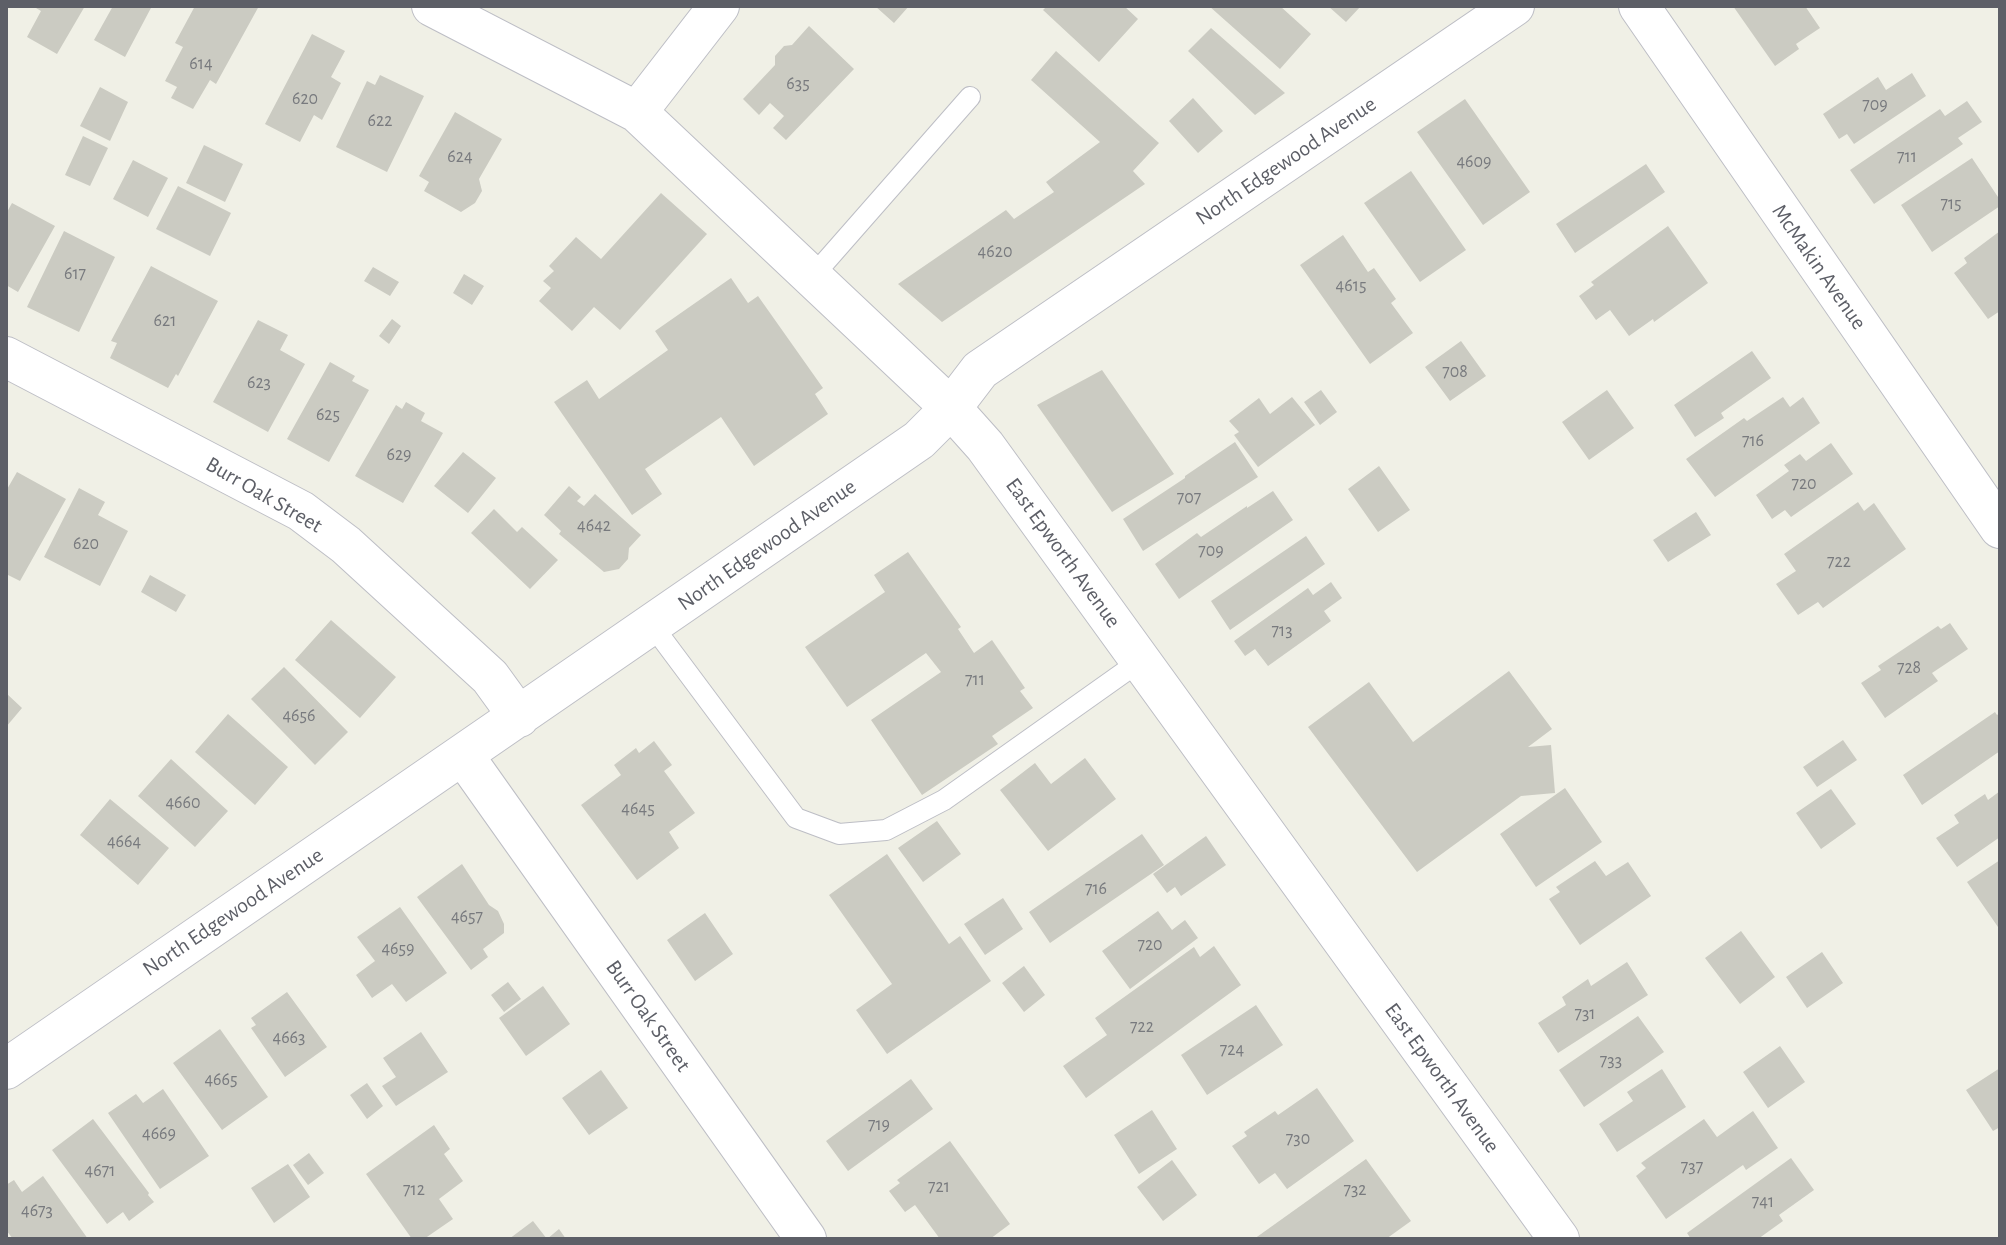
<!DOCTYPE html>
<html>
<head>
<meta charset="utf-8">
<style>
  body { margin:0 }
  #map { position:relative; width:2006px; height:1245px; overflow:hidden; background:#f0f0e6; font-family:"Alegreya Sans",sans-serif }
  canvas { display:block }
  .frame { position:absolute; inset:0; border:8px solid #5d5f67; pointer-events:none }
</style>
</head>
<body>
<div id="map">
<canvas width="2006" height="1245"></canvas>
<div class="frame"></div>
</div>
<script>
const context = document.querySelector('canvas').getContext('2d');
context.lineJoin = 'round';
function fill(path, color) {
  context.fillStyle = color;
  context.fill(path, 'evenodd');
}
function shape(rows) {
  const path = new Path2D();
  for (const r of rows) {
    path.moveTo(r[0], r[1]);
    for (let i = 2; i < r.length; i += 2) path.lineTo(r[i], r[i + 1]);
  }
  return path;
}
function strokePath(path, color, width, dash) {
  context.strokeStyle = color;
  context.lineWidth = width;
  context.lineCap = dash ? 'butt' : 'round';
  context.setLineDash(dash || []);
  context.stroke(path);
}
function drawText(font, color, halo, rows, align = 'center') {
  context.font = font + ' "Alegreya Sans",sans-serif';
  context.lineWidth = 8;
  context.setLineDash([]);
  context.textBaseline = 'middle';
  context.strokeStyle = halo;
  context.fillStyle = color;
  for (const [text, x, y, turn = 0] of rows) {
    context.save();
    context.translate(x, y);
    context.rotate((+turn || 0) * Math.PI / 180);
    context.textAlign = isNaN(turn) ? turn : align;
    if (halo) context.strokeText(text, 0, 0);
    context.fillText(text, 0, 0);
    context.restore();
  }
}
const building = shape([
  [37,6,85,6,57,54,27,37,41,11,36,8],
  [113,6,152,6,125,57,94,40],
  [195,6,259,6,216,84,210,80,193,109,171,98,177,87,165,81,183,47,175,43],
  [875,6,909,6,894,23],
  [1047,6,1124,6,1138,19,1099,62,1043,10],
  [1209,6,1280,6,1311,34,1280,69],
  [1328,6,1361,6,1346,22],
  [1733,6,1805,6,1820,28,1796,44,1799,49,1775,66],
  [809,26,854,69,786,140,773,128,784,116,770,103,759,115,743,99,775,65,775,56,784,46,792,45],
  [1211,28,1285,93,1255,115,1188,51],
  [312,34,345,51,331,77,341,83,322,120,314,115,300,142,265,124],
  [1056,51,1159,143,1133,171,1145,184,942,322,898,284,1006,210,1014,219,1054,192,1046,182,1100,142,1031,80],
  [1912,73,1926,96,1854,144,1847,134,1839,139,1823,114,1878,77,1886,90],
  [380,75,424,96,387,172,336,147,367,81,375,85],
  [100,87,128,102,110,141,80,126],
  [1193,98,1223,131,1198,153,1169,121],
  [1465,99,1530,192,1483,225,1417,132],
  [1967,101,1982,122,1958,138,1963,144,1874,204,1850,170,1940,109,1945,116],
  [455,112,502,139,479,179,482,191,475,203,461,212,424,191,429,182,419,176],
  [83,136,108,148,90,186,65,175],
  [204,145,243,164,225,202,186,183],
  [1972,158,2000,200,2000,206,1932,252,1901,205],
  [133,160,168,178,148,217,113,199],
  [1646,164,1665,192,1575,253,1556,224],
  [1411,171,1466,250,1420,282,1364,203],
  [178,186,231,213,210,256,156,229],
  [661,193,707,234,620,330,594,307,572,331,539,301,551,288,543,281,554,271,549,266,576,237,601,259],
  [12,203,55,226,18,292,6,285,6,214],
  [1668,226,1708,283,1654,322,1653,319,1629,336,1610,310,1596,320,1579,296,1594,285,1591,282],
  [64,231,115,257,79,332,27,307],
  [2000,231,2000,311,1988,319,1954,273,1967,263,1964,258],
  [1343,235,1368,272,1374,268,1396,299,1391,303,1413,333,1370,364,1300,265],
  [151,266,218,301,178,376,176,374,168,388,110,358,117,343,111,341],
  [373,267,399,282,390,296,364,281],
  [464,274,484,286,472,305,453,293],
  [731,278,748,303,758,296,823,388,815,394,828,414,754,466,721,417,645,469,662,494,632,515,554,402,587,380,599,399,668,350,655,331],
  [392,319,401,326,389,344,379,336],
  [258,320,288,335,280,350,305,364,268,432,213,402],
  [1461,341,1486,376,1450,401,1425,367],
  [1752,351,1771,378,1721,413,1724,418,1695,437,1674,405],
  [330,362,355,376,352,381,369,390,329,462,287,439],
  [1102,370,1174,474,1112,512,1037,405],
  [1321,390,1337,412,1320,425,1304,402],
  [1607,390,1634,428,1589,460,1562,422],
  [1292,397,1315,425,1258,467,1234,435,1239,432,1229,421,1259,398,1270,414],
  [1783,397,1790,407,1803,397,1820,423,1715,497,1686,459,1744,418,1747,421],
  [406,402,425,413,421,421,443,433,403,503,355,476,396,405,402,409],
  [1235,442,1258,477,1143,551,1123,519,1185,478,1185,476],
  [1831,443,1853,474,1791,517,1785,510,1772,519,1756,495,1789,471,1784,465,1800,454,1806,461],
  [463,452,496,478,468,513,434,486],
  [1379,466,1410,510,1378,532,1348,489],
  [17,472,66,499,20,581,6,574,6,491],
  [569,486,581,497,577,501,584,506,595,494,641,535,629,548,628,559,619,569,604,572,559,534,561,531,544,515],
  [79,488,105,502,98,515,128,531,100,586,44,557],
  [1273,491,1293,520,1179,599,1155,564,1197,533,1201,537,1247,506,1247,508],
  [1858,502,1864,511,1874,503,1906,549,1823,608,1818,602,1798,615,1776,584,1796,571,1784,554],
  [494,509,517,532,522,527,558,560,530,589,471,533],
  [1696,512,1711,535,1668,562,1653,540],
  [1306,536,1325,564,1230,630,1211,601],
  [908,552,961,627,958,629,974,653,992,640,1025,688,1020,691,1033,708,992,736,998,744,922,795,871,720,941,672,926,653,847,707,805,647,885,592,874,575],
  [150,575,186,595,176,612,141,592],
  [1331,582,1342,598,1324,611,1331,621,1268,666,1255,649,1245,656,1234,641,1308,588,1313,595],
  [331,620,396,677,360,718,295,660],
  [1950,623,1968,649,1932,673,1938,681,1885,718,1861,683,1881,670,1878,666,1938,626,1941,629],
  [284,667,348,732,315,765,251,699],
  [1509,671,1552,729,1528,747,1551,745,1555,793,1521,796,1417,872,1308,727,1369,682,1413,742],
  [6,693,22,708,6,727],
  [1995,712,1997,715,2000,713,2000,751,1922,805,1903,775],
  [228,714,288,767,255,805,195,752],
  [1843,740,1857,760,1817,787,1803,767],
  [654,741,672,765,664,771,695,813,669,832,679,848,637,880,581,805,621,775,614,765,636,748,639,753],
  [1085,758,1116,799,1048,851,1000,790,1035,763,1051,784],
  [171,759,228,811,195,847,138,796],
  [1565,788,1602,842,1536,887,1500,834],
  [1831,789,1856,824,1821,849,1796,813],
  [2000,791,2000,837,1957,867,1936,838,1959,823,1954,815,1985,794,1988,800],
  [110,799,169,848,138,885,80,835],
  [937,821,961,854,923,882,898,848],
  [1142,834,1164,865,1050,943,1029,912],
  [1206,836,1226,865,1181,896,1175,887,1167,893,1153,874],
  [887,854,949,944,960,936,991,981,887,1054,856,1010,892,984,829,895],
  [2000,860,2000,926,1998,927,1967,882],
  [1595,861,1606,876,1628,862,1651,896,1580,945,1549,899,1560,892,1556,887],
  [462,864,489,905,498,911,504,924,504,933,483,949,488,957,471,970,417,897],
  [1003,898,1023,929,985,955,964,924],
  [400,907,447,973,406,1002,392,984,372,998,356,975,375,961,357,937],
  [1158,911,1172,930,1185,920,1198,938,1130,989,1102,951],
  [705,913,733,954,695,981,667,940],
  [1741,931,1775,977,1740,1004,1705,958],
  [1214,946,1241,985,1086,1098,1063,1066,1107,1035,1095,1018,1194,947,1200,957],
  [1822,952,1843,983,1807,1008,1786,977],
  [1627,962,1648,995,1558,1053,1538,1023,1566,1005,1562,997,1588,979,1591,986],
  [1024,966,1045,995,1024,1012,1002,983],
  [508,982,521,999,504,1012,491,995],
  [543,986,570,1024,526,1056,499,1018],
  [287,992,327,1047,285,1077,251,1028,256,1025,251,1018],
  [1256,1005,1283,1045,1207,1095,1181,1055],
  [1638,1016,1664,1052,1584,1107,1559,1070],
  [220,1029,268,1097,222,1130,173,1063],
  [421,1032,448,1072,396,1106,382,1086,396,1077,383,1058],
  [1780,1046,1805,1082,1768,1108,1743,1072],
  [2000,1068,2000,1127,1993,1131,1966,1090],
  [1662,1069,1686,1107,1617,1152,1599,1124,1633,1101,1627,1092],
  [601,1070,628,1108,589,1135,562,1098],
  [911,1079,933,1109,848,1171,826,1141],
  [367,1083,383,1106,367,1119,350,1095],
  [1317,1088,1354,1141,1287,1189,1275,1173,1259,1184,1232,1146,1247,1136,1244,1132,1275,1111,1278,1115],
  [163,1089,209,1156,160,1189,108,1113,136,1094,143,1103],
  [1152,1110,1177,1149,1139,1174,1114,1135],
  [1753,1111,1778,1148,1746,1170,1743,1165,1666,1219,1636,1176,1646,1168,1641,1163,1704,1119,1717,1137],
  [93,1119,149,1193,148,1195,154,1202,129,1221,123,1212,107,1224,52,1150],
  [434,1125,450,1149,444,1154,463,1181,439,1199,453,1219,424,1239,412,1239,366,1174],
  [950,1141,1010,1224,990,1239,940,1239,915,1205,905,1212,889,1191,900,1183,897,1180],
  [309,1153,324,1173,308,1185,293,1165],
  [1791,1158,1814,1190,1779,1215,1783,1221,1758,1239,1691,1239,1687,1233],
  [1366,1159,1411,1221,1386,1239,1254,1239],
  [1172,1160,1197,1195,1163,1221,1137,1187],
  [288,1164,310,1197,274,1223,251,1188],
  [43,1176,88,1239,13,1239,6,1230,6,1185,14,1180,22,1192],
  [533,1221,547,1239,559,1229,566,1239,509,1239]
]);
const lane = shape([
  [812,277,970,97],
  [652,625,796,818,839,834,886,830,944,800,1140,661]
]);
const street = shape([
  [432,6,637,112,951,408,985,446,1559,1239],
  [1639,6,2000,528],
  [637,112,719,6],
  [6,357,301,511,346,545,490,677,519,717],
  [463,755,806,1239],
  [6,1069,919,440,951,408,980,370,1514,6]
]);
const numberNames = [
  ["614",201,64],
  ["635",798,84],
  ["620",305,99],
  ["709",1875,105],
  ["622",380,121],
  ["624",460,157],
  ["711",1907,157],
  ["4609",1474,162],
  ["715",1951,204],
  ["4620",995,252],
  ["617",75,274],
  ["4615",1351,286],
  ["621",165,321],
  ["708",1455,372],
  ["623",259,383],
  ["625",328,415],
  ["716",1753,441],
  ["629",399,455],
  ["720",1804,484],
  ["707",1189,498],
  ["4642",594,526],
  ["620",86,544],
  ["709",1211,551],
  ["722",1839,562],
  ["713",1282,631],
  ["728",1909,668],
  ["711",975,680],
  ["4656",299,716],
  ["4660",183,803],
  ["4645",638,809],
  ["4664",124,842],
  ["716",1096,889],
  ["4657",467,917],
  ["720",1150,945],
  ["4659",398,949],
  ["731",1585,1014],
  ["722",1142,1027],
  ["4663",289,1038],
  ["724",1232,1050],
  ["733",1611,1061],
  ["4665",221,1080],
  ["719",879,1125],
  ["4669",159,1134],
  ["730",1298,1139],
  ["737",1692,1167],
  ["4671",100,1171],
  ["721",939,1187],
  ["712",414,1190],
  ["732",1355,1190],
  ["741",1763,1202],
  ["4673",37,1211]
];
const streetNames = [
  ["North Edgewood Avenue",1286,161,-34],
  ["McMakin Avenue",1819,267,55],
  ["Burr Oak Street",264,495,30],
  ["North Edgewood Avenue",767,545,-35],
  ["East Epworth Avenue",1063,553,54],
  ["North Edgewood Avenue",233,912,-34],
  ["Burr Oak Street",648,1016,55],
  ["East Epworth Avenue",1442,1078,54]
];
fill(building, '#cbcbc2');
strokePath(lane, '#bdbec5', 22);
strokePath(street, '#bdbec5', 42);
strokePath(lane, '#fff', 20);
strokePath(street, '#fff', 40);
drawText('18px', '#787a7e', null, numberNames);
drawText('22px', '#5d5f67', '#fff', streetNames);
</script>
</body>
</html>
